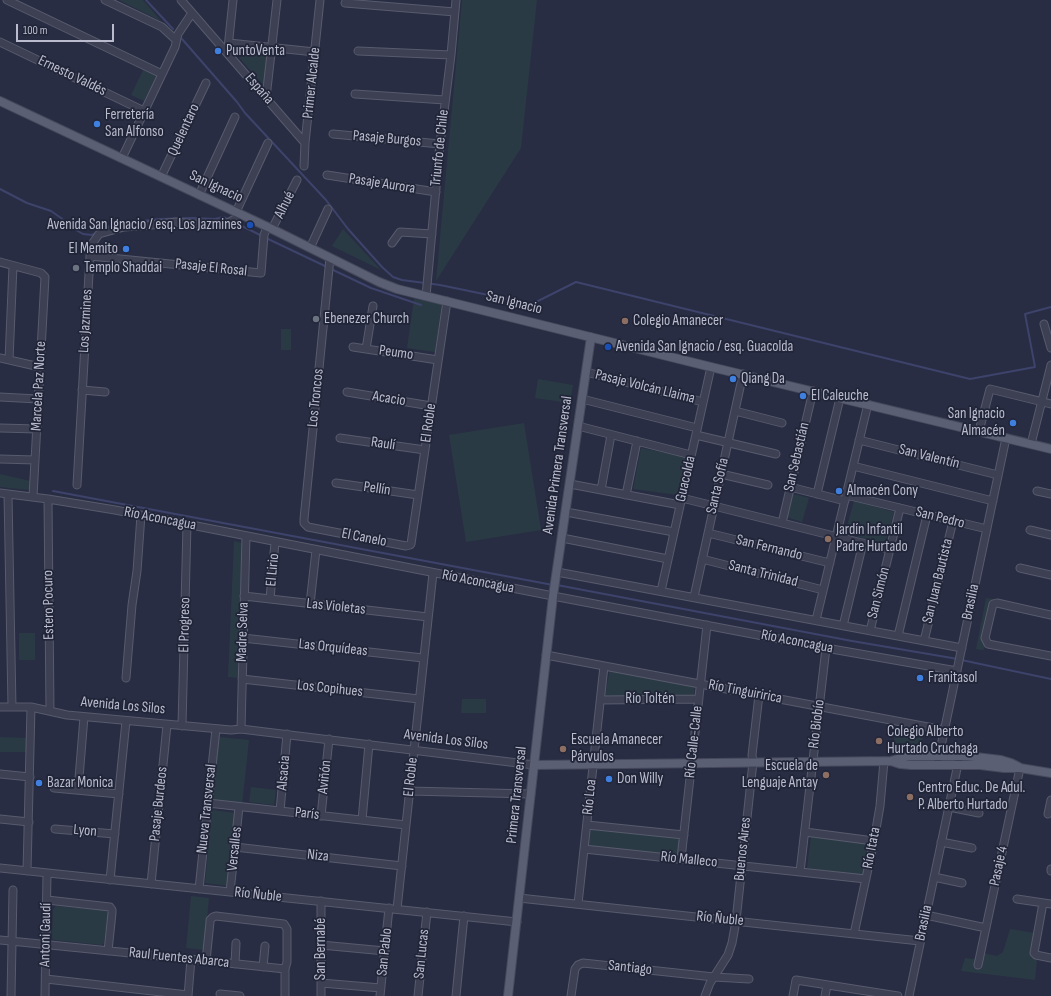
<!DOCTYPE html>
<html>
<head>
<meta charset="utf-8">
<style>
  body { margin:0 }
  #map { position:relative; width:1051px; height:996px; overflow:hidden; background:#282d43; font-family:"Sofia Sans Condensed",sans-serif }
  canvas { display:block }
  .scale { position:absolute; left:16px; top:24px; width:98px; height:18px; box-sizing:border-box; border:2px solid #babccd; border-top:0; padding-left:5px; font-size:12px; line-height:14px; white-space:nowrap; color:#babccd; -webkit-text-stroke:3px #212538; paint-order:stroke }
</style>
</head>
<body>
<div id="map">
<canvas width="1051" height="996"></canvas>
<div class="scale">100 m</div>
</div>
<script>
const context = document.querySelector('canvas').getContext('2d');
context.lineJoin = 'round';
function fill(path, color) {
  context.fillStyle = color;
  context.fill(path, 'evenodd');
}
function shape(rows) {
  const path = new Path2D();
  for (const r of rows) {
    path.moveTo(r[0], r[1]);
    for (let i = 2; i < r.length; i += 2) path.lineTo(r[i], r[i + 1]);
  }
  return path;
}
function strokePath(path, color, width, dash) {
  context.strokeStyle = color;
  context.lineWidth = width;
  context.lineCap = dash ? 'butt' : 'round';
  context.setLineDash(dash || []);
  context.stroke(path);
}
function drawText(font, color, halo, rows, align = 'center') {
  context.font = font + ' "Sofia Sans Condensed",sans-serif';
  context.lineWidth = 3.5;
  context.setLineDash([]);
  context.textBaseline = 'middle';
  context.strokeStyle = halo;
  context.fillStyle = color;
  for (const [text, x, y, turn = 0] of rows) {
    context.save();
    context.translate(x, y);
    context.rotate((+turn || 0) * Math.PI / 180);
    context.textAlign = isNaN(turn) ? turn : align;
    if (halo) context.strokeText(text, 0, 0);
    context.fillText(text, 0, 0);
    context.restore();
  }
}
const green = shape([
  [119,0,143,0,161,21],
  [462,0,537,0,521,148,436,281],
  [236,47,269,51,265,87,236,54],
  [144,68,157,74,144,101,131,95],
  [343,229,381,270,332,246],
  [414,299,442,302,435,352,407,348],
  [281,329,291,329,291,350,281,350],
  [538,379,573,385,570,403,535,398],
  [524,423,541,530,466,542,449,435],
  [641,448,687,457,678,495,633,489],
  [0,474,30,481,31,487,28,490,0,487],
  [793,494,809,498,802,522,786,517],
  [854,501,894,512,885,544,845,533],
  [234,541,242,543,238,678,228,677],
  [986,598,994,599,993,603,991,605,983,643,985,647,983,650,976,649],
  [19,633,35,633,35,660,19,660],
  [610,668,694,685,694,696,605,696],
  [462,699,486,699,486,713,461,713],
  [895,729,923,731,922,746,894,744],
  [0,737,27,738,26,752,0,752],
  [219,737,249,740,242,805,212,802],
  [251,787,276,790,274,805,249,802],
  [212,810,236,813,228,886,205,883],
  [591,827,679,836,681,839,680,855,677,857,588,847],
  [811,836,868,843,863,876,807,868],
  [191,896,209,898,204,950,186,948],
  [56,906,106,910,108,913,104,943,102,945,54,940,52,938,53,909],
  [1010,929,1035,933,1031,957,1037,959,1035,980,961,971,965,958,981,960,983,953,997,956,1003,952]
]);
const stream = shape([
  [146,0,173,29],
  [182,39,237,102,245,113,326,200,348,229,382,267,393,277,402,280,440,285,532,304,576,282,970,379,1035,367,1025,314,1051,307],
  [0,189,27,203,51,211,61,218,69,226,83,234,92,235,98,232],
  [234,222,262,236],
  [102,230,121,220,133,222,159,219,192,218,215,219,223,217,230,220],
  [266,238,327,267],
  [331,269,371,288,421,305],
  [53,491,553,585],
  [557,585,852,641,952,658,1051,679]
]);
const minor = shape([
  [7,0,162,74],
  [105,0,162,27,176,40],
  [181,0,305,143],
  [345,3,455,12],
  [0,42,144,111],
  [229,43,315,52],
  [228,48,233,0],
  [358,51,451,55],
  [355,94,445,100],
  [266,98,277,0],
  [333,134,440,144],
  [122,158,175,47,178,34,192,13],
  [304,166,305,143,320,0],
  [327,175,436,192],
  [161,177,206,83],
  [199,195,235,117],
  [236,212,268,143],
  [272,229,297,180],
  [392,243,400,232,432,234],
  [310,248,328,209],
  [90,256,261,273,264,235,267,227],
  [330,258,304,519,304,523,308,527,406,546,410,545,411,544,447,301],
  [0,262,41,273,45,277,33,497],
  [426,296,440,144,451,55,456,0],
  [1044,324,1051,348],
  [353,347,438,360],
  [366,349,373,306],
  [0,358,40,367],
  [9,360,13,266],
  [586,372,703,402],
  [82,390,105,392],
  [347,392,431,406],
  [0,397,38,399],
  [582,399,697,428],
  [735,411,782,423],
  [578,426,691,455],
  [0,428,37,429],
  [979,431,990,389,1051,404],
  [696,435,776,454],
  [340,438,425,450],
  [859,440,998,475],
  [1031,444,1051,365],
  [0,459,35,460],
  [853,466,993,501],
  [721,474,768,485],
  [336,483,418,495],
  [570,484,680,505],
  [77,485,90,256,92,244,99,234,124,227,152,225,176,222,193,224,226,224,242,215],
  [790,487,845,501],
  [601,490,611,435],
  [1037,491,1051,494],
  [0,493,48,499,115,510,553,596,826,648,957,671],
  [8,494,12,707],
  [817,494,840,398],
  [626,495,637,441],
  [846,495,987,529],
  [682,498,890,550],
  [48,499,50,711],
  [566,512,674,532],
  [782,523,813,391],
  [1030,530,1051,535],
  [708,533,830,563],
  [562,538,668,559],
  [702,559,823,590],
  [1020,568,1051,575],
  [557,572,962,648],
  [661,591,711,367],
  [244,596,428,617],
  [694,597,743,374],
  [270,599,275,542],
  [310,604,316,550],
  [1051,615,997,603,993,604,985,638,988,644,1051,656],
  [816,620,868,404],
  [843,626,863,543],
  [870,631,900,508],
  [898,636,927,515],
  [243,638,423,658],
  [924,641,953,521],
  [546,655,944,730],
  [126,678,132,605,137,571,141,515],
  [242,679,419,699],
  [601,700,699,699],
  [0,707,31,707,67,715,231,730,241,729,534,765],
  [182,726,187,524],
  [241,729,246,536],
  [937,765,1006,438],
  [0,774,30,777],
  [54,788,119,794],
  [78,790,84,717],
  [409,791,531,794],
  [208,803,406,825],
  [949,807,979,813],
  [280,811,287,734],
  [1048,814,1051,800],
  [321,816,329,739],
  [0,819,29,822],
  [362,820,369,744],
  [587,825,684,835],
  [55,829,115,834],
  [805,832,874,841],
  [941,842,972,848],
  [235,847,402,866],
  [584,849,866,879],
  [681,859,707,625],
  [0,868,517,922],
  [1051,869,1051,871],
  [27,871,31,707],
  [800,872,826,648],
  [934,877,962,883],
  [110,880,126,721],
  [151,884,167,725],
  [199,889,216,729],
  [230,892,239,807],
  [519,898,920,941],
  [1017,899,1051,904],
  [47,900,110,907,112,910,112,913,108,951],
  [321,901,321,996],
  [1043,903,1034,953,1036,955,1051,958],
  [578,904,604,666],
  [397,909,433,573],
  [926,915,986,928],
  [854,934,874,841,880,806,884,761],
  [0,940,180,958,285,969],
  [321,945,385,951],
  [206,961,210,922,210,920,213,917,216,916,284,924,287,929,287,962,285,969,285,996],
  [235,964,236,943],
  [978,965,1020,768],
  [263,967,265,946],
  [46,979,188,995],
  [321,983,381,988],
  [220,994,240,996],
  [11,996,13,890],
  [45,996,47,873],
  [188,996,191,959],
  [380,996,389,908],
  [418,996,427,912],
  [456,996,464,916],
  [571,996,575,969,578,965,583,963,714,977,749,979],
  [705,996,710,983,728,955,732,943,736,921,753,762,752,755,759,695],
  [793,996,796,980,898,996],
  [825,996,827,985],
  [909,996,959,759]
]);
const major = shape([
  [0,101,272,229,379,282,397,289,711,367,1051,449],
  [891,761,907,756,967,756,1001,760,1011,763,1019,767],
  [534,765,891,761,900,764,911,765,980,765,1004,768,1020,768,1051,773],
  [508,996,553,596,591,337]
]);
const markers = [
  [218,51,4,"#3f7fe0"],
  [97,124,4,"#3f7fe0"],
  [250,225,4,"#1a4fb4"],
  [126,249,4,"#3f7fe0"],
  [76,268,4,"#6b7280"],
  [316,319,4,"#6b7280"],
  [625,321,4,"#8d6e63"],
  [608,347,4,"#1a4fb4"],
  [733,379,4,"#3f7fe0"],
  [803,396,4,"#3f7fe0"],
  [1013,423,4,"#3f7fe0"],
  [839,491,4,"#3f7fe0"],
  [828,539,4,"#8d6e63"],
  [920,678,4,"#3f7fe0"],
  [879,741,4,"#8d6e63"],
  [563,749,4,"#8d6e63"],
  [826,775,4,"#8d6e63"],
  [609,779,4,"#3f7fe0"],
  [39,783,4,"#3f7fe0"],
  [910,797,4,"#8d6e63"]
];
const poiNames = [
  ["PuntoVenta",226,51],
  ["Ferretería",105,115],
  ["San Alfonso",105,132],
  ["Avenida San Ignacio / esq. Los Jazmines",242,225,"right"],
  ["El Memito",118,249,"right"],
  ["Templo Shaddai",84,268],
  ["Ebenezer Church",324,319],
  ["Colegio Amanecer",633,321],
  ["Avenida San Ignacio / esq. Guacolda",616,347],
  ["Qiang Da",741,379],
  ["El Caleuche",811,396],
  ["San Ignacio",1005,414,"right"],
  ["Almacén",1005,431,"right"],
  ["Almacén Cony",847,491],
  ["Jardín Infantil",836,530],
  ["Padre Hurtado",836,547],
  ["Franitasol",928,678],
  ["Colegio Alberto",887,732],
  ["Hurtado Cruchaga",887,749],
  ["Escuela Amanecer",571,740],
  ["Párvulos",571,757],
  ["Escuela de",818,766,"right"],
  ["Lenguaje Antay",818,783,"right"],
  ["Don Willy",617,779],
  ["Bazar Monica",47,783],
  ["Centro Educ. De Adul.",918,788],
  ["P. Alberto Hurtado",918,805]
];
const streetNames = [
  ["Ernesto Valdés",72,76,26],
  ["Primer Alcalde",312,83,-84],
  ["España",259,89,49],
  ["Quelentaro",184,130,-65],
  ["Pasaje Burgos",387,139,5],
  ["Triunfo de Chile",440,148,-84],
  ["Pasaje Aurora",382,184,9],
  ["San Ignacio",216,187,25],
  ["Alhué",285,205,-64],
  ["Pasaje El Rosal",211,268,6],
  ["San Ignacio",514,303,14],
  ["Los Jazmines",86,321,-87],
  ["Peumo",396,353,8],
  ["Marcela Paz Norte",39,386,-87],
  ["Pasaje Volcán Llaima",645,387,14],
  ["Los Troncos",316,398,-84],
  ["Acacio",389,399,9],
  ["El Roble",429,423,-82],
  ["Raulí",383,444,8],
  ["San Sebastián",797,457,-77],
  ["San Valentín",929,457,14],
  ["Avenida Primera Transversal",558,465,-82],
  ["Guacolda",686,479,-77],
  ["Santa Sofía",718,486,-77],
  ["Pellín",377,489,8],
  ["San Pedro",940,518,14],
  ["Río Aconcagua",160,519,11],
  ["El Canelo",364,538,11],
  ["San Fernando",769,548,14],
  ["El Lirio",273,570,-85],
  ["Santa Trinidad",763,574,14],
  ["San Juan Bautista",938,581,-76],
  ["Río Aconcagua",478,582,11],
  ["San Simón",879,593,-76],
  ["Brasilia",971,602,-78],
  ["Estero Pocuro",49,605,-91],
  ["Las Violetas",336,607,6],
  ["El Progreso",185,625,-89],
  ["Madre Selva",243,632,-88],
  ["Río Aconcagua",797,642,11],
  ["Las Orquídeas",333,648,6],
  ["Los Copihues",330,689,6],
  ["Río Tinguiririca",745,692,11],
  ["Río Toltén",650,699],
  ["Avenida Los Silos",123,706,5],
  ["Río Biobío",817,724,-83],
  ["Avenida Los Silos",446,740,7],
  ["Río Calle-Calle",694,742,-84],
  ["Alsacia",284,773,-85],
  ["Aviñón",325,777,-84],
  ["El Roble",411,777,-84],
  ["Primera Transversal",517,795,-84],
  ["Río Loa",590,797,-84],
  ["Pasaje Burdeos",159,804,-84],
  ["Nueva Transversal",207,809,-84],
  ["París",307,814,6],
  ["Lyon",85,831,5],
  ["Río Itata",872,848,-79],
  ["Versalles",235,849,-84],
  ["Buenos Aires",743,849,-84],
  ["Niza",318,856,6],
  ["Río Malleco",689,860,6],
  ["Pasaje 4",999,866,-78],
  ["Río Ñuble",258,895,6],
  ["Río Ñuble",720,919,6],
  ["Brasilia",924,923,-78],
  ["Antoni Gaudí",46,935,-89],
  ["San Bernabé",321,949,-90],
  ["San Pablo",385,952,-84],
  ["San Lucas",422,954,-84],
  ["Raul Fuentes Abarca",179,958,6],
  ["Santiago",630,968,6]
];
fill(green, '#2a3a44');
strokePath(stream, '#3d436a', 2);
strokePath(minor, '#585b6d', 9);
strokePath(major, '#46495c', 10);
strokePath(minor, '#3d4053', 7);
strokePath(major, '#5b5f73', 8);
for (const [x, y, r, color] of markers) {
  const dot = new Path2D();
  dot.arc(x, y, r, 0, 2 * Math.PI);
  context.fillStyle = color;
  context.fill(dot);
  strokePath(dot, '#212538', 1.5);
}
drawText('15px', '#babccd', '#212538', poiNames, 'left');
drawText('15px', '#babccd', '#212538', streetNames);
</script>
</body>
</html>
